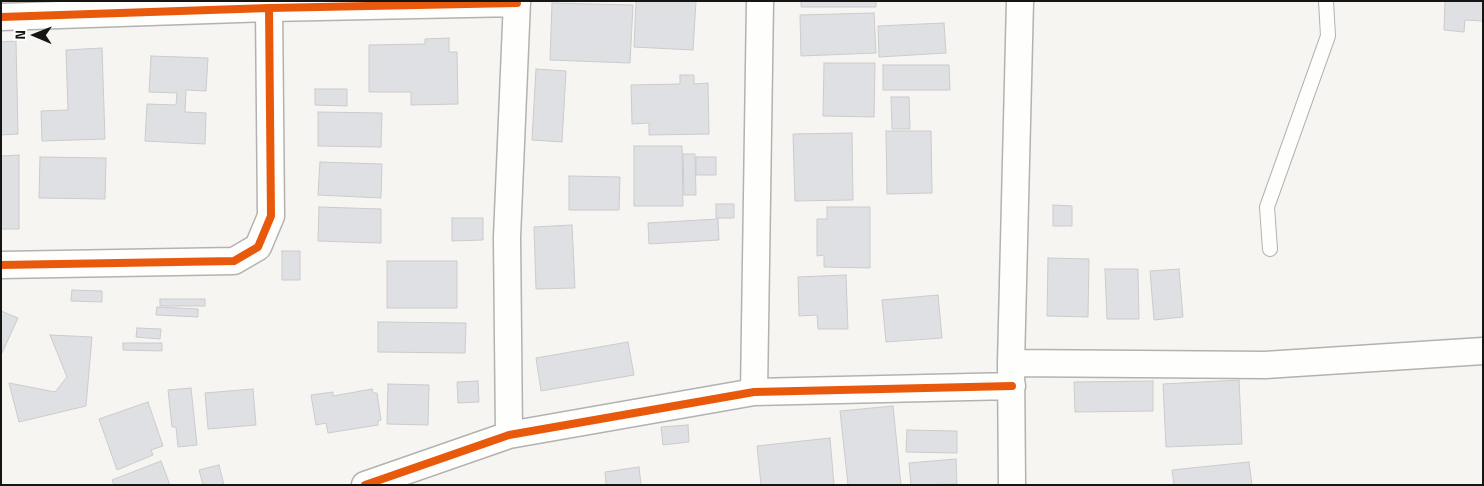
<!DOCTYPE html>
<html>
<head>
<meta charset="utf-8">
<style>
  body { margin:0 }
  #map { position:relative; width:1484px; height:486px; overflow:hidden; background:#f6f5f2; font-family:"Titillium Web",sans-serif }
  canvas { display:block }
  .frame { position:absolute; inset:0; border:2px solid #151513; pointer-events:none }
  .north { position:absolute; left:10px; top:10px; width:50px; height:50px; -webkit-text-stroke:4px #fff; paint-order:stroke; rotate:271deg; font-size:14px; font-weight:700; line-height:20px; text-align:center; color:#151513 }
  .north::after { content:''; display:block; margin:auto; width:18px; height:22px; background:#151513; clip-path:polygon(50% 0,100% 100%,50% 72%,0 100%) }
</style>
</head>
<body>
<div id="map">
<canvas width="1484" height="486"></canvas>
<div class="frame"></div>
<div class="north">N</div>
</div>
<script>
const context = document.querySelector('canvas').getContext('2d');
context.lineJoin = 'round';
function fill(path, color) {
  context.fillStyle = color;
  context.fill(path, 'evenodd');
}
function shape(rows) {
  const path = new Path2D();
  for (const r of rows) {
    path.moveTo(r[0], r[1]);
    for (let i = 2; i < r.length; i += 2) path.lineTo(r[i], r[i + 1]);
  }
  return path;
}
function strokePath(path, color, width, dash) {
  context.strokeStyle = color;
  context.lineWidth = width;
  context.lineCap = dash ? 'butt' : 'round';
  context.setLineDash(dash || []);
  context.stroke(path);
}
const building = shape([
  [636,1,696,1,693,50,634,47,636,1],
  [801,1,876,1,876,7,801,7,801,1],
  [1445,1,1483,1,1483,21,1465,20,1464,32,1444,30,1445,1],
  [552,3,633,5,630,63,550,60,552,3],
  [874,13,876,53,801,56,800,15,874,13],
  [944,23,946,53,879,57,878,26,944,23],
  [449,38,449,52,457,52,458,104,411,105,411,92,369,92,369,45,425,44,425,39,449,38],
  [16,41,18,134,1,135,1,42,16,41],
  [102,48,105,139,42,141,41,111,68,110,66,50,102,48],
  [151,56,208,58,206,91,186,90,185,112,206,113,205,144,145,141,147,104,176,105,177,93,149,92,151,56],
  [824,63,875,63,874,117,823,116,824,63],
  [883,65,949,65,950,90,883,90,883,65],
  [536,69,566,71,562,142,532,140,536,69],
  [680,75,694,75,694,84,708,83,709,134,649,135,649,123,632,124,631,85,680,84,680,75],
  [315,89,347,89,347,106,315,105,315,89],
  [891,97,909,97,910,129,892,129,891,97],
  [318,112,382,113,381,147,318,146,318,112],
  [886,131,931,131,932,193,887,194,886,131],
  [852,133,853,200,795,201,793,134,852,133],
  [634,146,682,146,683,206,634,206,634,146],
  [683,154,695,154,696,195,684,195,683,154],
  [19,155,19,229,1,229,1,156,19,155],
  [40,157,106,158,105,199,39,198,40,157],
  [696,157,716,157,716,175,696,175,696,157],
  [320,162,382,164,381,198,318,195,320,162],
  [569,176,620,177,619,210,569,210,569,176],
  [716,204,734,204,734,218,716,218,716,204],
  [1053,205,1072,206,1072,226,1053,226,1053,205],
  [319,207,381,209,381,243,318,241,319,207],
  [827,207,870,207,870,268,824,267,824,255,817,256,817,219,827,219,827,207],
  [452,218,483,218,483,240,452,241,452,218],
  [718,219,719,240,649,244,648,223,718,219],
  [572,225,575,288,536,289,534,227,572,225],
  [282,251,300,251,300,280,282,280,282,251],
  [1048,258,1089,259,1088,317,1047,316,1048,258],
  [387,261,457,261,457,308,387,308,387,261],
  [1105,269,1138,269,1139,319,1107,319,1105,269],
  [1179,269,1183,317,1154,320,1150,271,1179,269],
  [846,275,848,329,818,329,817,315,799,316,798,277,846,275],
  [72,290,102,291,102,302,71,301,72,290],
  [938,295,942,338,886,342,882,300,938,295],
  [160,299,205,299,205,306,160,306,160,299],
  [157,307,198,309,198,317,156,315,157,307],
  [1,311,18,318,2,353,1,353,1,311],
  [378,322,466,323,465,353,378,352,378,322],
  [137,328,161,329,160,339,136,337,137,328],
  [50,335,92,337,86,406,19,422,9,383,55,392,67,377,50,335],
  [628,342,634,375,541,391,536,358,628,342],
  [123,343,162,343,162,351,123,350,123,343],
  [1239,380,1242,444,1166,447,1163,384,1239,380],
  [478,381,479,402,458,403,457,382,478,381],
  [1153,381,1153,411,1075,412,1074,382,1153,381],
  [388,384,429,385,428,425,387,424,388,384],
  [191,388,197,445,178,447,176,427,172,427,168,390,191,388],
  [253,389,256,425,208,429,205,393,253,389],
  [372,389,373,393,377,393,381,420,378,421,378,425,328,433,326,423,316,425,311,395,333,392,333,396,372,389],
  [148,402,163,446,151,450,153,455,117,470,99,419,148,402],
  [893,406,901,485,848,485,840,411,893,406],
  [688,425,689,442,663,445,661,427,688,425],
  [907,430,957,431,957,453,906,452,907,430],
  [830,438,834,485,761,485,757,446,830,438],
  [956,459,957,484,911,485,909,463,956,459],
  [161,461,170,485,114,485,112,480,161,461],
  [1249,462,1252,485,1174,485,1172,470,1249,462],
  [219,465,224,485,203,485,199,470,219,465],
  [639,467,641,485,606,485,605,472,639,467]
]);
const lane = shape([
  [1270,249,1267,207,1328,36,1326,1]
]);
const street = shape([
  [1,17,269,8,517,3],
  [1,265,234,261,258,247,271,216,269,8],
  [1011,363,1265,365,1483,351],
  [754,392,760,1],
  [509,435,507,237,517,1],
  [365,485,509,435,754,392,1012,386],
  [1012,485,1011,363,1020,1]
]);
const cycleway = shape([
  [1,17,269,8,517,3],
  [1,265,234,261,258,247,271,216,269,8],
  [365,485,509,435,754,392,1012,386]
]);
fill(building, '#dfe0e4');
strokePath(building, '#cccbcb', 1);
strokePath(lane, '#b3b2b1', 16);
strokePath(street, '#b3b2b1', 29);
strokePath(lane, '#fefefd', 14);
strokePath(street, '#fefefd', 26);
strokePath(cycleway, '#e8590c', 8);
</script>
</body>
</html>
